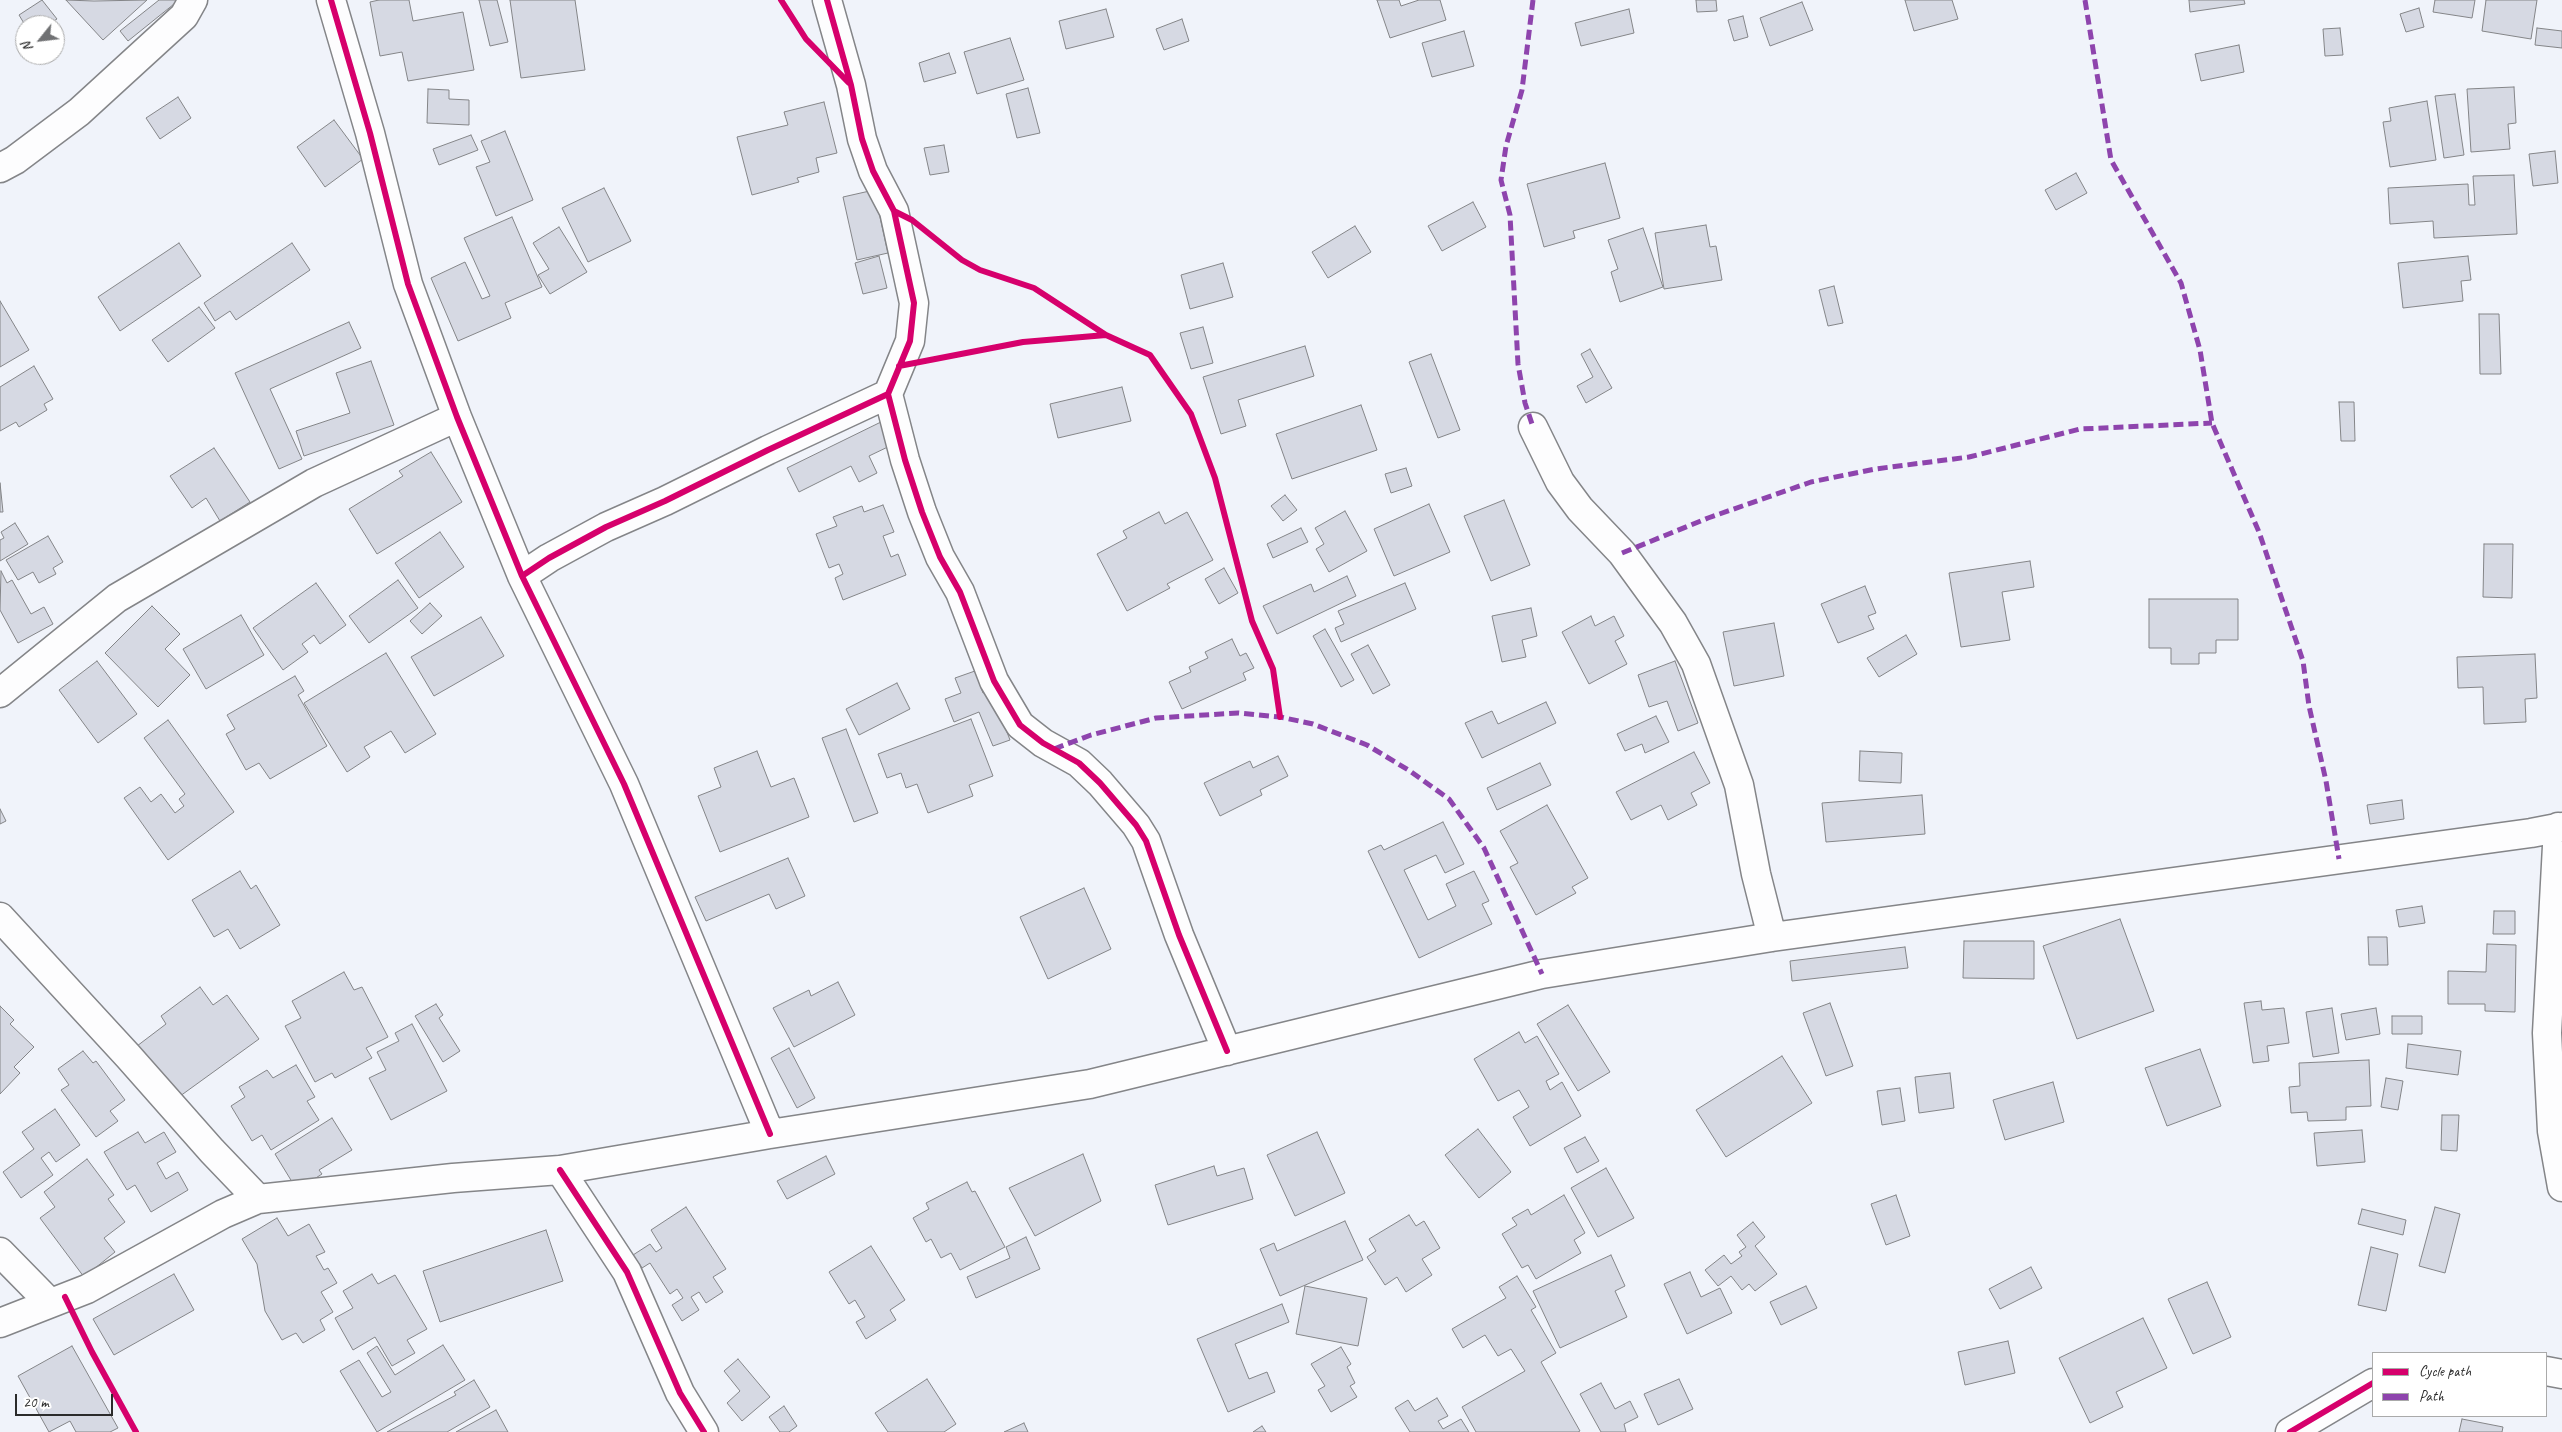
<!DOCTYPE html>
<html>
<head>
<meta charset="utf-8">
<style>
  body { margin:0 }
  #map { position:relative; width:2562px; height:1432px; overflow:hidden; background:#f0f3fa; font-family:Caveat,sans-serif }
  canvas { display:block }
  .legend { position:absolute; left:2372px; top:1352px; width:175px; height:65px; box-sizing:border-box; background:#fff; border:1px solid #aaa; margin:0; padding:6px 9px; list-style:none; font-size:15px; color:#2b2b2b }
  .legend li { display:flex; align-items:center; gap:10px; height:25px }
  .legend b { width:25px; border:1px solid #aaa }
  .north { position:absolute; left:15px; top:15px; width:50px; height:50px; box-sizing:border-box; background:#fff; border:1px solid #aaa; border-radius:50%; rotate:241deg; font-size:14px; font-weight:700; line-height:20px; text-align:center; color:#2b2b2b }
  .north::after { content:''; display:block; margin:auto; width:18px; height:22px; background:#707173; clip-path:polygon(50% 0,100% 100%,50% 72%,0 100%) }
  .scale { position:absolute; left:15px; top:1394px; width:98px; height:22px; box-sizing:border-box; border:2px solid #2b2b2b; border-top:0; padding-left:6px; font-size:15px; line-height:18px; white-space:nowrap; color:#2b2b2b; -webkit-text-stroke:4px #fff; paint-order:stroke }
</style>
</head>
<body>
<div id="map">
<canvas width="2562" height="1432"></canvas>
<ul class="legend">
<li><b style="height:6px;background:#d6006c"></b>Cycle path</li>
<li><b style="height:6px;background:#8e44ad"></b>Path</li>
</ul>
<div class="north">N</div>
<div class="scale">20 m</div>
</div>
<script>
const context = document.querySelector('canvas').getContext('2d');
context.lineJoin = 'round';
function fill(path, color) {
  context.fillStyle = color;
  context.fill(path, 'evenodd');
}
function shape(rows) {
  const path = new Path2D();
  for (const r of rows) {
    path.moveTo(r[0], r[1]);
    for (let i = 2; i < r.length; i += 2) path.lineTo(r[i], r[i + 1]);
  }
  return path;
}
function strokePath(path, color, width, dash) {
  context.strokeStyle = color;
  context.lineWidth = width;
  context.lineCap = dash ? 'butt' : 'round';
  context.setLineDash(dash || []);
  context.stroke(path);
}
const building = shape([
  [42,0,57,19,47,25,25,25,19,15,42,0],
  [66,0,94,1,147,0,103,40,66,0],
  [159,0,179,0,128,41,120,31,159,0],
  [379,0,409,0,413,21,463,12,474,70,408,81,402,52,380,56,370,2,379,0],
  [479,0,497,0,508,42,490,46,479,0],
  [510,0,575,0,585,70,521,78,510,0],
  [1377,0,1399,0,1401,6,1419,0,1440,0,1446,20,1390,38,1377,0],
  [1696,0,1716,0,1717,11,1697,12,1696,0],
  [1905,0,1952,0,1958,19,1914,31,1905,0],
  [2189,0,2244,0,2245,4,2190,12,2189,0],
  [2435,0,2475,0,2472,18,2433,12,2435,0],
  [2486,0,2537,0,2531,39,2482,31,2486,0],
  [1802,2,1813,30,1770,46,1760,18,1802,2],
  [2419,8,2424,27,2406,32,2400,14,2419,8],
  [1106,9,1114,37,1066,49,1059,21,1106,9],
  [1629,9,1634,33,1581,46,1575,23,1629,9],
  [1743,16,1748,37,1734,41,1728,20,1743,16],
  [1182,19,1189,41,1164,50,1156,29,1182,19],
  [2340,28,2343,55,2325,56,2323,29,2340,28],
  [2537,28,2562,31,2562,48,2535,45,2537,28],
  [1464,31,1474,66,1432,77,1422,43,1464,31],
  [1010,38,1024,80,977,94,964,52,1010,38],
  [2239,45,2244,72,2201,81,2195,54,2239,45],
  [949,53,956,73,924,82,919,63,949,53],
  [2514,87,2516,123,2508,124,2510,149,2471,152,2467,89,2514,87],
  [1028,88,1040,133,1017,138,1006,94,1028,88],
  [428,89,449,90,449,99,469,100,469,125,427,123,428,89],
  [2455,94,2464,155,2444,158,2435,96,2455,94],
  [178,97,191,118,160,139,146,118,178,97],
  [2427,101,2436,160,2390,167,2383,122,2391,121,2389,108,2427,101],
  [824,102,837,153,816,158,819,172,797,178,799,182,752,195,737,137,788,125,784,112,824,102],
  [334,120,363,159,325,187,297,147,334,120],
  [505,131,533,200,496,216,476,167,490,162,481,141,505,131],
  [471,135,478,150,439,165,433,149,471,135],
  [944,145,949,172,930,175,924,148,944,145],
  [2555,151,2558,183,2533,186,2529,154,2555,151],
  [1605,163,1620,218,1573,231,1575,238,1544,247,1527,184,1605,163],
  [2076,173,2087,193,2056,210,2045,190,2076,173],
  [2514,175,2517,234,2434,238,2433,221,2390,224,2388,188,2468,184,2469,205,2475,205,2473,176,2514,175],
  [604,188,631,241,588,262,562,208,604,188],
  [874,190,888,253,857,260,843,197,874,190],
  [1473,202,1486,227,1442,251,1428,226,1473,202],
  [512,217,542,287,505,303,511,318,458,341,431,278,465,262,482,299,490,296,464,238,512,217],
  [1706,225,1710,247,1716,246,1722,280,1664,289,1655,233,1706,225],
  [1355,226,1371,252,1328,278,1312,252,1355,226],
  [559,227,587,272,550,294,538,275,549,269,533,243,559,227],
  [1643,228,1663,287,1620,302,1611,272,1618,269,1608,240,1643,228],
  [179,243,201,276,120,331,98,297,179,243],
  [292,243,310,270,236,320,230,311,215,321,204,303,292,243],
  [879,256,887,288,863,294,855,263,879,256],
  [2468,256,2471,280,2461,281,2463,301,2403,308,2398,263,2468,256],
  [1223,263,1233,297,1190,309,1181,275,1223,263],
  [1834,286,1843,323,1828,326,1819,290,1834,286],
  [0,301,29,350,0,367,0,301],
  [199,307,215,328,168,362,152,340,199,307],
  [2479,314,2499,314,2501,374,2480,374,2479,314],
  [349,322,361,348,270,389,302,459,279,469,235,373,349,322],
  [1203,327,1213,363,1191,369,1180,333,1203,327],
  [1305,346,1314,376,1238,400,1246,426,1221,434,1203,377,1305,346],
  [1590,349,1612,388,1586,403,1577,386,1593,377,1581,354,1590,349],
  [1431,354,1460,430,1438,438,1409,362,1431,354],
  [371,361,394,425,304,456,296,431,350,413,336,373,371,361],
  [34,366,53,399,44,404,47,410,19,427,16,422,0,431,0,387,34,366],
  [1122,387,1131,421,1058,438,1050,404,1122,387],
  [2339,402,2354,402,2355,441,2341,441,2339,402],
  [1361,405,1377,450,1292,479,1276,434,1361,405],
  [883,421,894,444,869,456,877,473,859,482,851,466,799,492,787,468,883,421],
  [214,448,250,502,220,521,206,498,192,508,170,476,214,448],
  [431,452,462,502,377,554,349,509,403,476,399,471,431,452],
  [1406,468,1412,486,1391,493,1385,474,1406,468],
  [0,483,3,512,0,512,0,483],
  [1285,495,1297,510,1283,521,1271,506,1285,495],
  [1504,500,1530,565,1491,581,1464,516,1504,500],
  [1429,504,1450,552,1394,576,1374,529,1429,504],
  [883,505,894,532,883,536,891,557,898,554,906,575,843,600,835,578,843,574,839,564,829,568,816,534,837,526,833,517,862,506,864,512,883,505],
  [1345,511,1367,551,1329,572,1316,549,1324,544,1315,528,1345,511],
  [1159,512,1165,524,1187,512,1213,560,1167,584,1170,588,1127,611,1097,554,1127,538,1123,531,1159,512],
  [15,523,28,544,0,561,0,540,4,538,1,532,15,523],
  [1301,528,1308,542,1273,558,1267,544,1301,528],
  [440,532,464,567,419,598,395,563,440,532],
  [48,536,63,562,53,568,56,574,39,583,33,572,18,580,6,560,48,536],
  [2484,544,2513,544,2512,598,2483,597,2484,544],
  [2030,561,2034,587,2002,592,2010,640,1961,647,1949,573,2030,561],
  [1224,568,1238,593,1219,604,1205,579,1224,568],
  [1,571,7,583,12,580,31,614,44,607,53,624,18,643,0,610,1,571],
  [1347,576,1356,596,1277,634,1263,606,1311,584,1314,592,1347,576],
  [398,580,418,608,369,643,349,616,398,580],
  [316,583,346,625,320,644,314,635,302,644,308,652,283,670,253,628,316,583],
  [1405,583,1416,609,1341,642,1335,628,1344,624,1338,611,1405,583],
  [1865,586,1876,613,1868,616,1874,629,1838,643,1821,604,1865,586],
  [2149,599,2238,599,2238,640,2216,640,2216,653,2199,653,2199,664,2171,664,2171,648,2149,648,2149,599],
  [430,603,442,616,422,634,410,621,430,603],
  [152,606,180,634,165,649,190,675,158,707,105,653,152,606],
  [1531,608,1537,636,1522,640,1526,657,1502,662,1492,616,1531,608],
  [241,615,264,655,206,689,183,649,241,615],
  [1591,616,1595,626,1614,616,1624,636,1615,641,1627,664,1589,684,1562,632,1591,616],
  [481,617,504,656,434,696,411,657,481,617],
  [1774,623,1784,676,1734,686,1723,632,1774,623],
  [1325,629,1354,680,1341,687,1313,636,1325,629],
  [1906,635,1917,654,1879,677,1867,658,1906,635],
  [1232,639,1240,656,1246,653,1254,668,1243,673,1246,680,1182,709,1169,682,1191,672,1189,667,1208,658,1205,652,1232,639],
  [1368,645,1390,685,1373,694,1351,654,1368,645],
  [386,653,436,734,405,753,391,731,364,747,370,757,347,772,304,703,386,653],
  [2535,654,2537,698,2525,699,2526,722,2484,724,2483,687,2458,688,2457,657,2535,654],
  [97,661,137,714,98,743,59,690,97,661],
  [1675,661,1698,723,1678,731,1667,701,1649,707,1638,675,1675,661],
  [975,671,983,693,991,690,1010,740,993,746,979,712,954,722,945,699,961,693,955,678,975,671],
  [295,676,304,691,298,695,327,746,270,779,259,763,246,770,226,734,235,729,227,715,295,676],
  [897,683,910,709,859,735,846,709,897,683],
  [1546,702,1556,723,1482,758,1465,723,1492,711,1498,724,1546,702],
  [1656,716,1669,742,1645,753,1642,744,1625,751,1617,734,1656,716],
  [971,719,993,776,969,785,973,796,928,813,917,784,906,788,901,773,887,778,878,754,971,719],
  [168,720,234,812,168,860,124,798,140,787,151,802,161,794,175,813,184,806,179,799,185,794,144,738,168,720],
  [846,729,878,813,854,822,822,738,846,729],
  [757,751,771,787,794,778,809,817,720,852,698,796,721,787,714,768,757,751],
  [1860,751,1902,753,1901,783,1859,781,1860,751],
  [1694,752,1710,783,1691,793,1697,805,1668,820,1661,805,1631,820,1616,792,1694,752],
  [1278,756,1288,776,1260,790,1262,795,1220,816,1204,783,1250,761,1253,768,1278,756],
  [1540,763,1551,785,1497,810,1487,788,1540,763],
  [1922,795,1925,834,1826,842,1822,803,1922,795],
  [2402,800,2404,819,2370,824,2367,805,2402,800],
  [1547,805,1588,878,1572,887,1576,893,1536,915,1510,867,1518,863,1500,831,1547,805],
  [0,809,6,821,0,824,0,809],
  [1443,822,1464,864,1445,873,1436,855,1404,870,1428,920,1456,906,1446,884,1474,871,1489,901,1482,904,1492,924,1419,958,1368,851,1381,845,1384,850,1443,822],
  [788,858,805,896,776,909,769,894,706,921,695,897,788,858],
  [240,871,251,889,256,885,280,925,240,949,228,929,214,937,192,900,240,871],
  [1084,888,1111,949,1048,979,1020,917,1084,888],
  [2422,906,2425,923,2399,927,2396,910,2422,906],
  [2494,911,2515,911,2515,934,2493,934,2494,911],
  [2120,919,2154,1011,2077,1039,2043,946,2120,919],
  [2368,937,2387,937,2388,965,2369,965,2368,937],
  [1964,941,2034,941,2034,979,1963,978,1964,941],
  [2487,944,2516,945,2515,1012,2485,1011,2485,1004,2448,1004,2448,971,2486,972,2487,944],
  [1905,947,1908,968,1792,981,1790,961,1905,947],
  [344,972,354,990,362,987,388,1037,366,1048,372,1058,335,1078,332,1073,315,1082,285,1026,301,1018,292,1001,344,972],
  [838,982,855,1015,794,1047,773,1008,809,990,811,996,838,982],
  [200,987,213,1005,227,995,259,1039,176,1099,137,1046,166,1024,161,1016,200,987],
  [2261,1001,2262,1010,2284,1008,2289,1043,2267,1046,2269,1061,2253,1063,2244,1003,2261,1001],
  [1830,1003,1853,1066,1826,1076,1803,1013,1830,1003],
  [436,1004,443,1015,439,1018,460,1051,443,1062,415,1016,436,1004],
  [1568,1005,1610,1072,1578,1091,1537,1024,1568,1005],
  [0,1006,14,1020,10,1024,34,1047,14,1067,20,1073,0,1094,0,1006],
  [2332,1008,2339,1053,2313,1057,2306,1012,2332,1008],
  [2376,1008,2380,1034,2346,1040,2341,1014,2376,1008],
  [2392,1016,2422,1016,2422,1034,2392,1034,2392,1016],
  [412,1024,447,1091,391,1120,369,1078,386,1070,377,1052,399,1041,395,1033,412,1024],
  [1519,1032,1525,1043,1537,1036,1559,1074,1546,1081,1550,1090,1562,1082,1581,1116,1530,1146,1513,1117,1529,1107,1519,1090,1498,1101,1474,1059,1519,1032],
  [2408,1044,2461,1051,2458,1075,2406,1068,2408,1044],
  [789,1048,815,1098,797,1108,771,1058,789,1048],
  [2200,1049,2221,1106,2167,1126,2145,1068,2200,1049],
  [83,1051,93,1063,96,1061,125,1100,110,1111,118,1121,96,1137,61,1090,69,1085,58,1069,83,1051],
  [1782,1056,1812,1103,1726,1157,1696,1110,1782,1056],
  [2369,1060,2371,1106,2346,1107,2346,1120,2308,1121,2307,1112,2291,1113,2289,1087,2300,1086,2299,1063,2369,1060],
  [296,1065,315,1097,307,1101,319,1120,271,1150,262,1135,252,1141,231,1106,245,1097,239,1087,267,1070,273,1078,296,1065],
  [1950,1073,1954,1108,1919,1113,1915,1077,1950,1073],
  [2386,1078,2403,1081,2398,1110,2381,1107,2386,1078],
  [2053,1082,2064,1122,2005,1140,1993,1100,2053,1082],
  [1900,1088,1905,1121,1882,1125,1877,1091,1900,1088],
  [55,1109,80,1145,56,1162,49,1152,41,1158,53,1175,21,1198,3,1172,34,1149,22,1132,55,1109],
  [2442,1115,2459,1115,2457,1151,2441,1150,2442,1115],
  [332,1118,352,1150,319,1170,322,1174,297,1190,275,1154,332,1118],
  [1478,1129,1511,1172,1479,1198,1445,1155,1478,1129],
  [2362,1130,2365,1162,2317,1166,2314,1133,2362,1130],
  [138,1132,145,1143,164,1132,176,1152,157,1163,166,1179,178,1172,188,1190,151,1212,135,1185,127,1190,104,1152,138,1132],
  [1317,1132,1345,1193,1295,1216,1267,1155,1317,1132],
  [1585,1137,1599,1161,1577,1173,1564,1148,1585,1137],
  [1083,1154,1101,1201,1035,1236,1009,1188,1083,1154],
  [826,1156,835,1174,787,1199,777,1181,826,1156],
  [87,1159,114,1195,108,1199,125,1222,104,1238,115,1252,84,1277,40,1218,55,1207,44,1192,87,1159],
  [1214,1166,1217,1176,1244,1168,1253,1199,1168,1225,1155,1185,1214,1166],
  [1606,1168,1634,1218,1598,1237,1571,1188,1606,1168],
  [967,1182,972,1192,975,1191,1005,1247,960,1270,951,1253,941,1258,931,1239,926,1242,913,1218,929,1209,926,1203,967,1182],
  [1564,1195,1585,1233,1574,1240,1581,1253,1536,1279,1528,1265,1522,1268,1502,1234,1517,1225,1512,1218,1528,1209,1531,1215,1564,1195],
  [1896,1195,1910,1236,1886,1245,1871,1204,1896,1195],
  [686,1207,726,1269,713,1277,723,1292,706,1303,699,1292,691,1297,699,1310,682,1321,672,1305,683,1298,677,1289,670,1294,650,1263,642,1268,633,1255,650,1244,656,1252,662,1248,651,1230,686,1207],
  [2435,1207,2460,1214,2445,1273,2419,1266,2435,1207],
  [2362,1209,2406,1220,2403,1235,2358,1224,2362,1209],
  [1409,1215,1416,1226,1424,1221,1440,1248,1422,1259,1432,1275,1406,1292,1397,1277,1385,1285,1367,1257,1376,1251,1369,1239,1409,1215],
  [277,1218,288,1236,309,1224,325,1252,316,1256,324,1270,328,1268,337,1283,321,1292,333,1312,320,1320,325,1330,303,1343,296,1333,282,1340,265,1311,257,1264,242,1239,277,1218],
  [1345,1221,1363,1260,1280,1296,1260,1249,1274,1243,1277,1251,1345,1221],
  [1753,1222,1765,1237,1755,1246,1777,1274,1755,1291,1749,1284,1742,1290,1731,1276,1718,1286,1705,1270,1724,1255,1731,1264,1742,1256,1739,1252,1746,1247,1737,1235,1753,1222],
  [546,1230,563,1281,440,1322,423,1271,546,1230],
  [1026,1237,1040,1269,976,1298,967,1277,1010,1258,1006,1247,1026,1237],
  [871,1246,905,1300,890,1310,896,1320,866,1339,856,1322,865,1317,855,1300,849,1304,829,1272,871,1246],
  [2371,1247,2398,1254,2386,1311,2358,1305,2371,1247],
  [1611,1255,1625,1286,1615,1291,1627,1317,1560,1348,1533,1291,1611,1255],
  [2031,1267,2042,1288,2000,1309,1989,1289,2031,1267],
  [1690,1272,1701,1297,1720,1288,1732,1313,1687,1334,1664,1284,1690,1272],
  [174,1274,194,1310,114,1355,93,1319,174,1274],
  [372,1274,378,1284,395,1275,427,1329,407,1340,415,1353,392,1366,375,1337,353,1350,335,1318,353,1308,343,1291,372,1274],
  [1517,1276,1536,1307,1531,1310,1556,1353,1541,1362,1580,1431,1578,1432,1476,1432,1462,1407,1525,1371,1511,1349,1498,1356,1485,1335,1463,1348,1452,1329,1506,1298,1499,1287,1517,1276],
  [2207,1282,2231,1337,2193,1354,2168,1299,2207,1282],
  [1305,1286,1367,1298,1358,1346,1296,1334,1305,1286],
  [1806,1286,1817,1308,1781,1325,1770,1302,1806,1286],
  [1282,1304,1289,1322,1235,1344,1249,1379,1267,1372,1275,1392,1228,1412,1197,1339,1282,1304],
  [2143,1318,2167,1368,2116,1392,2123,1407,2090,1423,2059,1358,2143,1318],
  [2008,1341,2015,1373,1965,1385,1958,1352,2008,1341],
  [443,1345,465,1380,377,1432,340,1371,359,1360,382,1397,391,1392,367,1353,377,1346,395,1375,443,1345],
  [72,1346,118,1428,110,1432,76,1432,70,1421,49,1432,18,1376,72,1346],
  [1341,1347,1351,1364,1347,1367,1355,1383,1350,1386,1357,1397,1331,1412,1318,1390,1325,1386,1311,1364,1341,1347],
  [738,1359,770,1397,742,1421,727,1403,740,1391,724,1371,738,1359],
  [927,1379,956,1424,944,1432,888,1432,875,1413,927,1379],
  [1679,1379,1693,1409,1658,1425,1644,1394,1679,1379],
  [474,1380,490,1407,447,1432,387,1432,456,1395,454,1392,474,1380],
  [1601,1383,1615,1409,1630,1401,1638,1417,1624,1424,1626,1432,1601,1432,1580,1394,1601,1383],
  [1437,1398,1448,1416,1438,1421,1443,1429,1461,1419,1469,1432,1410,1432,1395,1408,1408,1400,1415,1411,1437,1398],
  [784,1406,797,1426,789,1432,780,1432,769,1417,784,1406],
  [496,1410,508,1432,456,1432,496,1410],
  [2462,1419,2503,1427,2502,1432,2459,1432,2462,1419],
  [1024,1423,1028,1432,1004,1432,1024,1423],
  [1262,1426,1266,1432,1253,1432,1262,1426]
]);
const minor = shape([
  [331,0,370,133,408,284,457,417,522,576,624,784,770,1134],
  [0,168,15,160,79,112,184,16,193,0],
  [888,394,905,460,922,512,940,557,960,592,994,681,1020,725,1043,743,1079,763,1100,783,1136,825,1146,841,1179,935,1227,1051],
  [1533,427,1560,482,1580,509,1622,553,1673,623,1696,664,1739,785,1756,874,1772,937],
  [522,576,549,558,606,527,665,501,768,450,888,394,910,341,914,303,894,211,873,171,862,139,851,85,827,0],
  [0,693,117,598,314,483,457,417],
  [2558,827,2547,1033,2552,1131,2562,1187],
  [0,917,128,1056,212,1151,258,1199],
  [560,1170,627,1272,680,1393,704,1432],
  [0,1252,50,1303],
  [0,1323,87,1289,223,1214,258,1199,453,1178,560,1170,770,1134,1090,1084,1542,974,1772,937,2531,833,2562,827],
  [2546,1371,2562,1374],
  [2290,1432,2373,1383]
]);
const quiet = shape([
  [1533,0,1522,90,1506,146,1501,180,1510,215,1518,364,1525,403,1533,427],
  [2085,0,2111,160,2181,283,2200,350,2212,423,2259,532,2303,661,2309,706,2326,781,2339,859],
  [1622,553,1708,518,1811,482,1875,469,1969,457,2080,429,2212,423],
  [1054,749,1091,735,1156,718,1238,713,1280,717,1313,724,1367,745,1410,771,1449,799,1484,848,1542,974]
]);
const cycleway = shape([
  [331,0,370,133,408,284,457,417,522,576,624,784,770,1134],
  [781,0,806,39,849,83],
  [894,211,912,220,962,260,980,270,1034,288,1106,335],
  [899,366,1023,342,1106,335,1150,355,1191,414,1215,478,1252,621,1273,669,1280,717],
  [888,394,905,460,922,512,940,557,960,592,994,681,1020,725,1043,743,1079,763,1100,783,1136,825,1146,841,1179,935,1227,1051],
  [522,576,549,558,606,527,665,501,768,450,888,394,910,341,914,303,894,211,873,171,862,139,851,85,827,0],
  [560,1170,627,1272,680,1393,704,1432],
  [65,1297,92,1352,136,1432],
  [2290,1432,2373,1383]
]);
fill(building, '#d6d9e3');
strokePath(building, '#848588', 1);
strokePath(minor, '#848588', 31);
strokePath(minor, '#fdfdfe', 28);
strokePath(quiet, '#8e44ad', 5, [10, 5]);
strokePath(cycleway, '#d6006c', 6);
</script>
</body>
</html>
